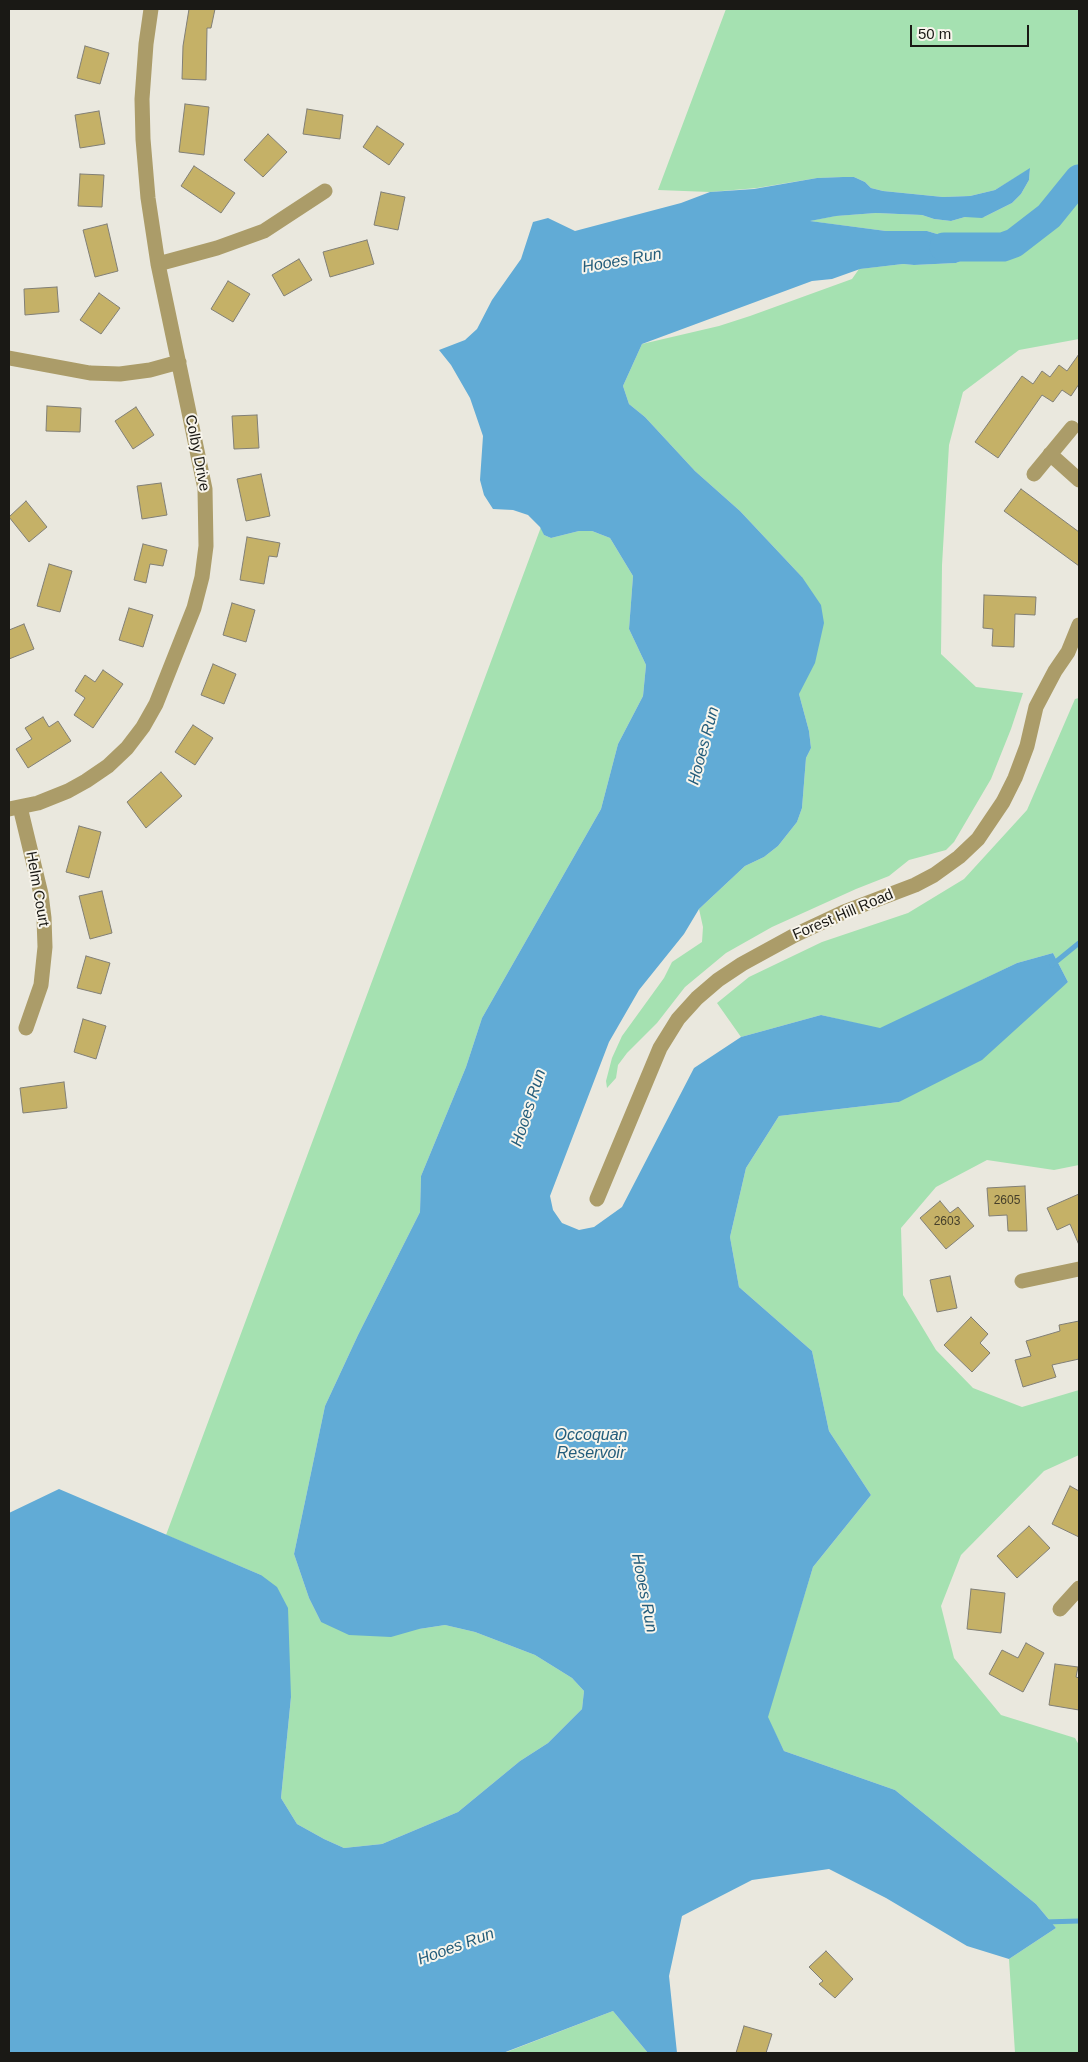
<!DOCTYPE html>
<html>
<head>
<meta charset="utf-8">
<style>
  body { margin:0 }
  #map { position:relative; width:1088px; height:2062px; overflow:hidden; background:#eae8de; font-family:Helvetica,sans-serif }
  canvas { display:block }
  .frame { position:absolute; inset:0; border:10px solid #1a1915; pointer-events:none }
  .scale { position:absolute; left:910px; top:25px; width:119px; height:22px; box-sizing:border-box; border:2px solid #1a1915; border-top:0; padding-left:6px; font-size:15px; line-height:18px; white-space:nowrap; color:#1a1915; -webkit-text-stroke:4px #f8f5ec; paint-order:stroke }
</style>
</head>
<body>
<div id="map">
<canvas width="1088" height="2062"></canvas>
<div class="frame"></div>
<div class="scale">50 m</div>
</div>
<script>
const context = document.querySelector('canvas').getContext('2d');
context.lineJoin = 'round';
function fill(path, color) {
  context.fillStyle = color;
  context.fill(path, 'evenodd');
}
function shape(rows) {
  const path = new Path2D();
  for (const r of rows) {
    path.moveTo(r[0], r[1]);
    for (let i = 2; i < r.length; i += 2) path.lineTo(r[i], r[i + 1]);
  }
  return path;
}
function strokePath(path, color, width, dash) {
  context.strokeStyle = color;
  context.lineWidth = width;
  context.lineCap = dash ? 'butt' : 'round';
  context.setLineDash(dash || []);
  context.stroke(path);
}
function drawText(font, color, halo, rows, align = 'center') {
  context.font = font + ' Helvetica,sans-serif';
  context.lineWidth = 4;
  context.setLineDash([]);
  context.textBaseline = 'middle';
  context.strokeStyle = halo;
  context.fillStyle = color;
  for (const [text, x, y, turn = 0] of rows) {
    context.save();
    context.translate(x, y);
    context.rotate((+turn || 0) * Math.PI / 180);
    context.textAlign = isNaN(turn) ? turn : align;
    if (halo) context.strokeText(text, 0, 0);
    context.fillText(text, 0, 0);
    context.restore();
  }
}
const green = shape([
  [726,9,1079,9,1079,339,1019,350,963,392,949,445,942,565,941,654,976,687,1023,693,1011,729,991,779,954,842,946,850,909,860,889,876,856,889,772,927,726,953,685,987,657,1023,627,1053,618,1065,616,1078,607,1088,606,1081,612,1058,622,1036,664,978,672,962,702,942,703,927,699,909,745,866,764,857,778,846,797,822,802,808,806,758,811,748,809,731,799,694,801,686,802,577,740,511,695,471,645,417,629,404,623,386,642,344,719,326,750,316,852,279,859,269,903,264,914,265,956,263,968,258,983,248,927,231,886,231,809,221,835,216,876,213,922,215,934,219,951,221,965,217,984,217,1012,203,1021,194,1029,180,1030,169,995,190,970,196,943,197,883,191,871,188,865,182,854,177,843,177,817,178,757,188,710,192,658,190],
  [541,527,544,535,551,538,579,531,592,531,610,538,633,576,629,629,646,665,643,696,618,744,601,809,482,1018,466,1067,421,1176,420,1212,358,1335,325,1406,294,1554,309,1598,321,1622,419,1629,445,1625,475,1632,535,1655,572,1678,584,1691,582,1709,548,1743,520,1761,458,1812,382,1844,344,1848,324,1839,297,1824,281,1798,291,1697,261,1575,166,1535],
  [1079,698,1079,1165,1054,1170,987,1160,936,1187,901,1228,903,1295,936,1350,973,1388,1022,1407,1079,1390,1079,1455,1044,1471,961,1555,941,1606,954,1658,1001,1715,1075,1738,1079,1745,1079,2053,1015,2053,1009,1959,1056,1928,1036,1904,895,1790,784,1751,767,1717,813,1567,871,1495,829,1431,812,1351,739,1287,730,1237,746,1168,779,1116,899,1102,1068,982,1053,953,1017,963,880,1029,821,1015,741,1037,717,1003,749,977,822,942,908,913,964,879,1027,810,1075,699],
  [613,2011,648,2053,504,2053]
]);
const water = shape([
  [1030,168,1029,180,1021,194,1012,203,982,218,965,217,951,221,934,219,922,215,876,213,836,216,810,221,886,231,927,231,984,248,968,258,956,263,914,265,903,264,860,269,832,279,812,281,642,344,623,386,629,404,645,417,695,471,740,511,802,577,821,605,824,623,815,663,799,694,809,731,811,748,806,758,802,808,797,822,778,846,764,857,745,866,699,909,684,934,639,990,609,1042,550,1196,553,1210,562,1223,579,1230,594,1227,622,1207,694,1068,741,1037,821,1015,880,1028,1017,963,1053,953,1068,982,982,1060,899,1102,779,1116,746,1168,730,1237,739,1287,812,1351,829,1431,871,1495,813,1567,768,1717,784,1751,895,1790,1036,1904,1056,1928,1009,1959,967,1946,886,1898,829,1869,752,1880,682,1916,669,1976,677,2053,648,2053,613,2011,503,2053,9,2053,9,1513,59,1489,261,1575,277,1587,288,1608,291,1697,281,1798,297,1824,324,1839,344,1848,382,1844,458,1812,520,1761,548,1743,582,1709,584,1691,572,1678,535,1655,475,1632,445,1625,419,1629,391,1637,349,1635,321,1622,309,1598,294,1554,325,1406,358,1335,420,1212,421,1176,466,1067,482,1018,601,809,618,744,643,696,646,665,629,629,633,576,610,538,592,531,579,531,551,538,544,535,540,527,528,515,513,510,493,509,484,495,480,480,483,436,470,398,451,365,439,350,465,340,477,329,492,300,521,259,533,222,548,218,575,231,681,203,710,192,754,189,817,178,843,177,854,177,865,182,871,188,883,191,943,197,970,196,995,190]
]);
const stream = shape([
  [1052,965,1079,943],
  [1045,1922,1079,1921]
]);
const river = shape([
  [944,247,1003,247,1014,243,1049,216,1079,179]
]);
const building = shape([
  [189,9,215,9,211,28,207,28,206,80,182,79,183,46,189,9],
  [85,46,109,53,100,84,77,78,85,46],
  [185,104,209,107,204,155,179,152,185,104],
  [307,109,343,115,340,139,303,134,307,109],
  [99,111,105,144,80,148,75,115,99,111],
  [377,126,404,144,389,165,363,147,377,126],
  [268,134,287,152,263,177,244,160,268,134],
  [194,166,235,193,221,213,181,186,194,166],
  [80,174,104,175,102,207,78,206,80,174],
  [381,192,405,197,398,230,374,225,381,192],
  [107,224,118,271,95,277,83,230,107,224],
  [367,240,374,264,330,277,323,252,367,240],
  [299,259,312,280,284,296,272,275,299,259],
  [228,281,250,294,233,322,211,309,228,281],
  [57,287,59,312,25,315,24,289,57,287],
  [99,293,120,308,101,334,80,320,99,293],
  [1079,354,1079,384,1071,396,1062,390,1053,402,1042,395,998,458,975,442,1022,376,1033,384,1042,371,1050,377,1059,365,1067,371,1079,354],
  [47,406,81,408,80,432,46,431,47,406],
  [136,407,154,435,133,449,115,421,136,407],
  [257,415,259,448,234,449,232,416,257,415],
  [261,474,270,516,246,521,237,479,261,474],
  [161,483,167,515,142,519,137,486,161,483],
  [1021,489,1079,532,1079,566,1004,511,1021,489],
  [26,501,47,527,29,542,9,517,26,501],
  [247,537,280,543,277,557,269,556,264,584,240,580,247,537],
  [143,544,167,550,163,566,150,564,146,583,134,580,143,544],
  [49,564,72,571,60,612,37,606,49,564],
  [984,595,1036,597,1035,615,1015,614,1014,647,992,646,993,629,983,628,984,595],
  [232,603,255,610,246,642,223,635,232,603],
  [129,608,153,615,143,647,119,640,129,608],
  [24,624,34,649,9,659,9,630,24,624],
  [213,664,236,674,224,704,201,695,213,664],
  [103,670,123,684,93,728,74,715,85,698,75,691,85,675,95,682,103,670],
  [43,717,49,727,58,721,71,741,28,768,16,749,32,739,25,728,43,717],
  [193,725,213,738,195,765,175,752,193,725],
  [161,772,182,796,146,828,127,802,161,772],
  [79,826,101,832,89,878,66,872,79,826],
  [102,891,112,933,90,939,79,896,102,891],
  [86,956,110,963,101,994,77,988,86,956],
  [83,1019,106,1026,96,1059,74,1052,83,1019],
  [64,1082,67,1108,23,1113,20,1088,64,1082],
  [1025,1186,1027,1231,1008,1231,1007,1215,989,1216,987,1188,1025,1186],
  [1079,1194,1079,1245,1070,1224,1057,1230,1047,1208,1079,1194],
  [940,1201,950,1213,958,1207,974,1226,946,1249,920,1218,940,1201],
  [950,1276,957,1308,937,1312,930,1280,950,1276],
  [971,1317,988,1334,980,1343,990,1353,972,1372,944,1345,971,1317],
  [1079,1321,1079,1359,1052,1365,1056,1377,1023,1387,1015,1360,1031,1356,1026,1341,1060,1331,1059,1325,1079,1321],
  [1070,1486,1079,1491,1079,1537,1052,1524,1070,1486],
  [1029,1526,1050,1548,1017,1578,997,1556,1029,1526],
  [971,1589,1005,1593,1001,1633,967,1629,971,1589],
  [1026,1643,1044,1653,1023,1692,989,1674,1002,1650,1018,1658,1026,1643],
  [1055,1664,1078,1667,1076,1677,1079,1678,1079,1710,1049,1705,1055,1664],
  [826,1951,853,1979,835,1998,819,1984,823,1981,809,1967,826,1951],
  [744,2026,772,2034,766,2053,736,2053,744,2026]
]);
const minor = shape([
  [158,264,217,248,264,231,325,191],
  [9,358,90,373,120,374,150,370,179,362],
  [1050,454,1079,480],
  [1034,474,1072,428],
  [20,807,41,894,44,918,45,947,41,985,26,1028],
  [9,809,38,803,68,791,86,781,108,766,127,748,143,727,156,704,194,608,202,577,206,546,205,489,158,264,148,198,143,139,142,99,146,44,151,9],
  [597,1199,660,1048,678,1019,697,998,718,980,742,964,795,935,844,912,915,885,934,875,959,857,978,839,1003,802,1015,778,1027,746,1036,707,1055,671,1068,652,1079,625],
  [1022,1281,1079,1269],
  [1060,1609,1079,1588]
]);
const numberNames = [
  ["2605",1007,1201],
  ["2603",947,1222]
];
const streetNames = [
  ["Colby Drive",197,453,79],
  ["Helm Court",37,889,80],
  ["Forest Hill Road",843,915,-23]
];
const waterNames = [
  ["Hooes Run",622,261,-10],
  ["Hooes Run",704,746,-75],
  ["Hooes Run",529,1108,-72],
  ["Occoquan",591,1436],
  ["Reservoir",591,1454],
  ["Hooes Run",644,1593,79],
  ["Hooes Run",456,1947,-20]
];
fill(green, '#a5e1b1');
fill(water, '#61abd6');
strokePath(stream, '#61abd6', 5);
strokePath(river, '#61abd6', 29);
fill(building, '#c5b167');
strokePath(building, '#817f76', 1);
strokePath(minor, '#ab9c69', 15);
drawText('12px', '#453f2a', null, numberNames);
drawText('15px', '#1a1915', '#f8f5ec', streetNames);
drawText('italic 16px', '#245d7b', '#f8f5ec', waterNames);
</script>
</body>
</html>
